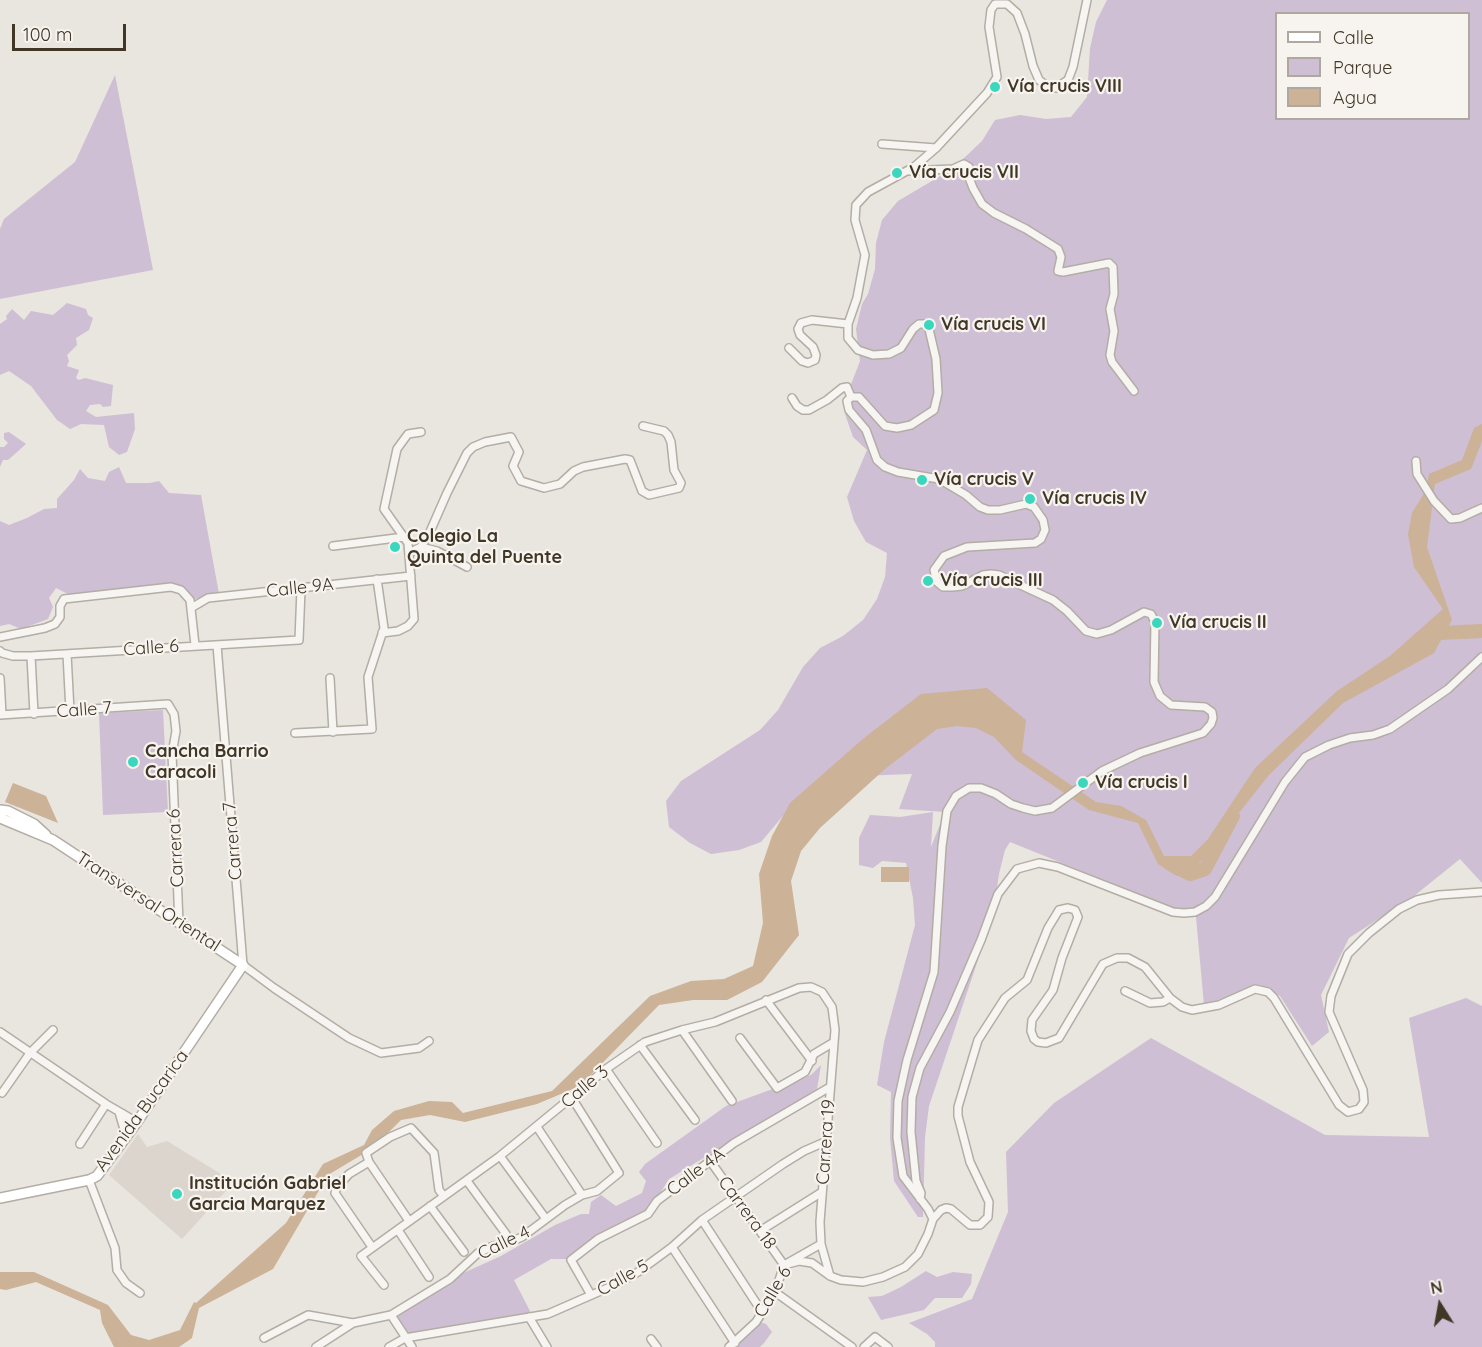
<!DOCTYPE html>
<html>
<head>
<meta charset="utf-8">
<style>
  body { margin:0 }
  #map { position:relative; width:1482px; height:1347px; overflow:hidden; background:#e9e5df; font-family:Quicksand,sans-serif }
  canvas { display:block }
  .legend { position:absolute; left:1275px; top:12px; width:195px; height:108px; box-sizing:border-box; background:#f7f3ee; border:2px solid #aea89e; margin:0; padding:8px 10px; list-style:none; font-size:18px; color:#413727 }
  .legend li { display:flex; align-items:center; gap:12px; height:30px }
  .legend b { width:30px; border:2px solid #aea89e }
  .north { position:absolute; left:1410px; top:1275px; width:60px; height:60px; -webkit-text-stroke:4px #f7f3ee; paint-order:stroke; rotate:349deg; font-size:16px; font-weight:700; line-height:24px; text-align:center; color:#413727 }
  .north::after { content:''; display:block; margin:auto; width:21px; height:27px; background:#413727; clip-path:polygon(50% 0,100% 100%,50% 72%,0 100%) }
  .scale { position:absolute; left:12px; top:24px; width:114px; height:27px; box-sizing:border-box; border:3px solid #413727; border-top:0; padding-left:8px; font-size:18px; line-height:21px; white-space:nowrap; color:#413727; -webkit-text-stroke:4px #f7f3ee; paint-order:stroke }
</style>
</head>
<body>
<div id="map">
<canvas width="1482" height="1347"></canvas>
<ul class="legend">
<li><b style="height:8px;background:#fff"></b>Calle</li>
<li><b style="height:16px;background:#cebfd4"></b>Parque</li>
<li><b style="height:16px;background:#ccb297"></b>Agua</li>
</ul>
<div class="north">N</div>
<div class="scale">100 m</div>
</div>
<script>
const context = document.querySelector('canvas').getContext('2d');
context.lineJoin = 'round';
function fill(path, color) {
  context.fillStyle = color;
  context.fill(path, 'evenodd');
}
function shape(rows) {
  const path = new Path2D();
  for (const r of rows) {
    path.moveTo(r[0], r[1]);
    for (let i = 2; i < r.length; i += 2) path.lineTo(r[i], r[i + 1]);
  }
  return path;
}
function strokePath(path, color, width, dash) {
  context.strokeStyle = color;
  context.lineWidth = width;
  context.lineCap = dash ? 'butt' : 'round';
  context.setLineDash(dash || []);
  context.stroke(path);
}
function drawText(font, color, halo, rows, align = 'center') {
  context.font = font + ' Quicksand,sans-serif';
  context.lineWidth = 4.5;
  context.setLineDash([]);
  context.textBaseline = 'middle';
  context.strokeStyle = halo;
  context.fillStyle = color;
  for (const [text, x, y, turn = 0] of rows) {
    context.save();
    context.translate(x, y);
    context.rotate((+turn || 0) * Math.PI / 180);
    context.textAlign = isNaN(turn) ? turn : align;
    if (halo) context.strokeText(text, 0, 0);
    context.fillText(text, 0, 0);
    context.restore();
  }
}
const built = shape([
  [138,1134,147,1147,167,1141,234,1182,182,1239,109,1175]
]);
const green = shape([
  [1107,0,1482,0,1482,883,1460,859,1414,896,1349,938,1321,995,1329,1032,1312,1046,1280,996,1260,985,1204,1005,1196,917,1010,842,1005,850,999,874,993,915,929,1106,925,1137,923,1217,918,1217,894,1181,890,1138,891,1092,877,1085,884,1042,915,925,913,898,906,863,882,861,873,868,859,865,859,838,870,815,900,817,933,812,931,847,945,812,899,809,912,774,858,776,793,804,761,842,739,850,711,854,690,843,669,827,666,801,681,781,760,730,778,710,803,667,820,648,843,636,863,620,877,599,885,577,887,553,866,542,854,521,847,497,867,450,853,437,845,414,851,402,850,387,860,361,856,329,862,304,868,294,875,269,876,243,882,220,898,201,942,175,963,159,982,141,995,120,1020,115,1046,119,1071,117,1087,97,1090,48,1096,22],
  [1276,14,1468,14,1468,118,1276,118],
  [115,75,153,270,0,299,0,229,4,219,75,162],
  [67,303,86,309,88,315,93,318,89,330,76,338,77,345,67,355,69,361,67,366,79,370,76,378,79,380,85,378,113,385,111,406,103,407,100,404,90,405,86,411,96,417,134,413,135,429,127,452,119,455,109,447,104,425,81,424,70,429,57,420,31,386,9,371,0,375,0,324,7,319,6,316,12,309,24,320,31,311,53,315],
  [9,432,26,444,8,460,3,460,0,467,0,447,4,447,8,443,4,439,4,433],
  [119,467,126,483,150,483,159,481,169,493,201,495,219,594,190,600,181,590,72,596,56,588,49,598,53,607,48,619,21,629,9,624,0,626,0,521,9,525,27,518,44,509,57,508,57,499,74,480,80,469,88,478,105,481,109,472],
  [163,710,168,812,103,815,99,713],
  [1466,998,1482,1006,1482,1347,935,1347,935,1342,927,1334,909,1323,972,1299,1008,1212,1006,1152,1054,1103,1151,1038,1325,1135,1429,1137,1409,1018],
  [821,1065,817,1089,669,1179,647,1214,569,1259,551,1259,514,1280,531,1313,407,1336,392,1315,450,1279,501,1256,555,1225,581,1214,589,1214,591,1202,601,1195,616,1206,642,1193,646,1181,639,1172,645,1164,726,1106,811,1075],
  [926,1271,937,1277,953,1272,972,1274,971,1284,962,1298,935,1298,924,1310,881,1320,868,1297,882,1296,901,1287],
  [759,1322,766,1324,772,1332,764,1343,760,1347,735,1347]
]);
const water = shape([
  [1482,424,1482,441,1471,469,1435,484,1427,547,1452,620,1434,653,1343,703,1269,775,1196,867,1177,876,1158,864,1138,823,1089,810,1016,760,994,737,976,728,957,726,937,729,885,769,820,828,801,851,791,881,799,935,762,982,727,1000,693,1000,659,1005,580,1086,537,1104,465,1122,430,1115,401,1120,373,1148,328,1175,273,1269,199,1308,192,1338,179,1347,114,1347,102,1323,100,1310,36,1282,6,1290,0,1289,0,1272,34,1272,108,1305,131,1335,149,1340,180,1330,194,1302,196,1303,286,1223,323,1164,364,1145,372,1130,394,1111,429,1101,452,1102,463,1113,552,1091,650,996,691,981,724,979,753,966,763,923,759,874,772,836,790,803,864,738,921,694,987,688,1026,720,1022,752,1096,802,1121,806,1146,820,1164,856,1191,856,1208,839,1255,768,1337,691,1390,656,1443,609,1414,567,1408,534,1412,513,1426,490,1429,474,1462,460,1474,428],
  [13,783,46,796,58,823,5,802],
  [881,867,909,867,909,882,881,882]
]);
const river = shape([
  [1440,633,1482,631],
  [1170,864,1190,874,1205,869,1233,816]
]);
const street = shape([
  [882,144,936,148],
  [908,171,953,169,964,164,969,167,968,175,973,188,982,204,994,213,1026,229,1058,249,1061,257,1058,271,1063,272,1109,263,1113,267,1114,294,1110,309,1114,331,1110,355,1112,362,1134,391],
  [789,348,802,361,808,363,815,360,816,355,813,347,800,335,798,329,801,323,812,320,848,324],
  [792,398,797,406,803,410,809,410,827,400,842,388,847,387,851,397],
  [1416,461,1417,474,1434,501,1451,519,1460,518,1482,508],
  [333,546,404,537],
  [421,547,437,551,467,567],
  [409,553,421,547,429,534,447,493,467,453,473,447,485,442,511,437,519,452,513,466,521,481,544,488,560,484,574,471,583,467,625,459,630,460,642,491,649,495,679,488,681,483,674,470,671,442,668,435,664,431,643,426],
  [191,608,208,598,411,576],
  [382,633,398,631,408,626,414,619,408,543,384,509,397,449,408,434,421,432],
  [0,637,45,628,55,624,60,617,60,606,64,599,171,587,181,590,190,600,195,645],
  [217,645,243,965,274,988,349,1038,381,1053,419,1048,429,1041],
  [0,651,2,653,13,656,31,656,299,640,301,589],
  [67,654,70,711],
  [31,656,34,714],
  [0,678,2,715],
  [330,678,333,732],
  [0,715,168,704,174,714,176,731,172,754,179,923],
  [295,733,372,729,368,677,384,628,377,579],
  [1125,991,1150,1003,1163,1002,1170,998],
  [766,1000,812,1061],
  [682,1030,732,1101],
  [0,1032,106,1104,137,1122],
  [740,1038,777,1088,805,1072,814,1054,834,1042],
  [640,1045,695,1120],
  [606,1069,657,1143],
  [2,1093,30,1053,53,1030],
  [119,1112,126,1136],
  [537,1127,582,1195],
  [80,1144,106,1104],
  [500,1156,546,1219],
  [369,1162,349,1174,337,1187,335,1193,372,1247],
  [711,1162,784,1265],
  [89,1180,115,1248,117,1270,126,1283,140,1293],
  [467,1181,506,1234],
  [920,1199,921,1193,916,1181,911,1132,912,1097,920,1068,950,1012,981,940,998,894,1017,869,1039,863,1058,867,1173,912,1184,913,1195,912,1206,906,1215,897,1285,782,1305,757,1329,745,1350,738,1373,735,1390,729,1448,689,1482,657],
  [430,1206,464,1252],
  [933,1219,941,1210,946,1208,951,1209,970,1225,980,1225,988,1217,989,1202,970,1162,958,1116,958,1107,978,1040,1005,998,1027,980,1048,928,1059,910,1068,908,1075,910,1078,917,1062,958,1053,990,1032,1020,1031,1031,1034,1039,1038,1042,1046,1043,1059,1038,1103,964,1117,958,1128,958,1145,967,1170,998,1182,1007,1192,1010,1219,1005,1255,989,1268,992,1274,998,1339,1105,1348,1112,1359,1109,1364,1102,1363,1090,1329,1012,1331,996,1348,954,1369,933,1399,909,1417,900,1439,895,1482,892],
  [702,1220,762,1312],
  [409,1221,369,1162,366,1153,390,1137,411,1128,434,1153,439,1190,443,1195],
  [398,1230,429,1277],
  [760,1231,822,1192],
  [672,1247,735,1343],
  [784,1265,799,1261,812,1263,830,1276,841,1280,863,1282,883,1277,905,1267,918,1254,928,1234,933,1219,928,1209,903,1176,897,1138,898,1101,907,1060,934,972,942,846,947,811,956,796,969,788,981,788,996,794,1011,804,1023,808,1035,811,1052,808,1102,771,1140,753,1203,733,1211,724,1213,718,1212,712,1205,707,1171,705,1160,696,1154,682,1155,622,1151,614,1144,612,1111,630,1097,634,1086,631,1067,611,1053,600,999,575,991,574,983,575,962,586,952,587,943,587,937,582,934,570,944,556,967,547,1035,543,1041,539,1045,530,1043,520,1034,507,1026,504,1000,510,988,510,980,507,966,495,939,479,898,472,885,467,877,460,866,430,849,410,847,401,851,397,859,397,885,426,897,428,911,425,934,410,938,393,936,359,929,329,925,324,919,324,913,329,901,348,889,354,873,355,858,350,848,338,848,324,857,298,865,255,855,220,856,205,868,192,914,167,936,148,987,93,997,77,989,27,991,10,995,4,1007,4,1017,13,1025,34,1033,66,1039,80,1048,87,1056,88,1068,80,1073,67,1087,0],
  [384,1285,361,1256,500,1156,606,1069,645,1042,682,1030,715,1022,799,988,811,987,822,992,832,1007,835,1030,820,1222,821,1244,830,1276],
  [775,1292,852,1347],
  [591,1295,571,1260,598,1239,648,1214,657,1201,734,1143,830,1087],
  [391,1315,412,1347],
  [529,1317,547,1347],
  [264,1338,308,1315,353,1323,391,1315,450,1279,478,1253,493,1246,510,1242,522,1237,565,1205,582,1195,597,1191,619,1173,572,1098],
  [651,1339,657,1347],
  [316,1347,353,1323],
  [389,1347,405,1338,548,1314,619,1283,638,1272,672,1247,702,1220,783,1164,804,1151,827,1141],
  [729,1347,756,1322,775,1292,784,1265,821,1244],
  [864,1347,875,1337,888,1347]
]);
const secondary = shape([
  [0,810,8,811,34,824,46,835],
  [0,818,53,840,243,965,137,1122,97,1176,89,1180,0,1198]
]);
const markers = [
  [995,87,6,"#3ad7be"],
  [897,173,6,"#3ad7be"],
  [929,325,6,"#3ad7be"],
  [922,480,6,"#3ad7be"],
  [1030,499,6,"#3ad7be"],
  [395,547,6,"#3ad7be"],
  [928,581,6,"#3ad7be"],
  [1157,623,6,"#3ad7be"],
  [133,762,6,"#3ad7be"],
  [1083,783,6,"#3ad7be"],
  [177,1194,6,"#3ad7be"]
];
const poiNames = [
  ["Vía crucis VIII",1007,87],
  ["Vía crucis VII",909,173],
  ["Vía crucis VI",941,325],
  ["Vía crucis V",934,480],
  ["Vía crucis IV",1042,499],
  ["Colegio La",407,537],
  ["Quinta del Puente",407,558],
  ["Vía crucis III",940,581],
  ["Vía crucis II",1169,623],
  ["Cancha Barrio",145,752],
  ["Caracoli",145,773],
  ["Vía crucis I",1095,783],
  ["Institución Gabriel",189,1184],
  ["Garcia Marquez",189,1205]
];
const streetNames = [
  ["Calle 9A",300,588,-6],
  ["Calle 6",151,648,-4],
  ["Calle 7",84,710,-4],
  ["Carrera 7",233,841,-95],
  ["Carrera 6",176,848,-93],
  ["Transversal Oriental",148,902,33],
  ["Calle 3",585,1087,-40],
  ["Avenida Bucarica",142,1111,-54],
  ["Carrera 19",826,1142,-86],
  ["Calle 4A",696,1172,-37],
  ["Carrera 18",747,1213,54],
  ["Calle 4",504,1243,-26],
  ["Calle 5",623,1278,-29],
  ["Calle 6",773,1292,-60]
];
fill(built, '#dbd5cd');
fill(green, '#cebfd4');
fill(water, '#ccb297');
strokePath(river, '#ccb297', 14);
strokePath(street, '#b3ada4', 10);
strokePath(secondary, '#b3ada4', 12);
strokePath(street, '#f7f5f2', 7);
strokePath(secondary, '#fff', 9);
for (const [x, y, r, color] of markers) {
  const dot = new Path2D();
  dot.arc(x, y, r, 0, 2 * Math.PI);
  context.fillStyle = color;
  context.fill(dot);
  strokePath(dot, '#f7f3ee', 2);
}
drawText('bold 18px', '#413727', '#f7f3ee', poiNames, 'left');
drawText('18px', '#413727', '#f7f3ee', streetNames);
</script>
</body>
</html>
